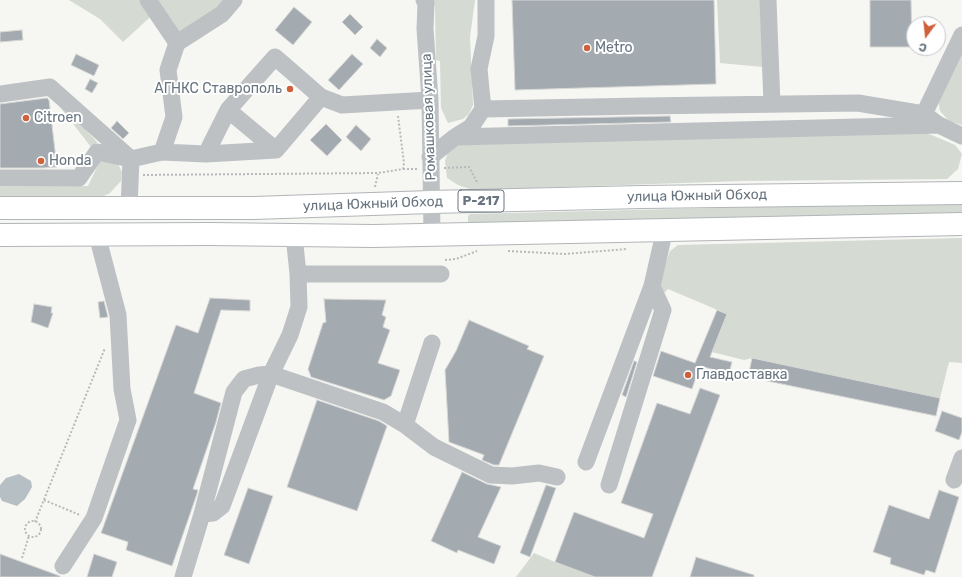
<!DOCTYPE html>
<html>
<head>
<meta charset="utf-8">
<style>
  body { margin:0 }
  #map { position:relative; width:962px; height:577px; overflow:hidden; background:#f6f6f3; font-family:Rubik,sans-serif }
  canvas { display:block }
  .north { position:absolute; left:906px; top:16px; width:40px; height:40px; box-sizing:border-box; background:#fff; border:1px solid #c3c8cc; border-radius:50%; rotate:195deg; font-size:11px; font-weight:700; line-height:16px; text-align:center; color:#687580 }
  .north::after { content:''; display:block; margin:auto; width:14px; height:18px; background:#ce603b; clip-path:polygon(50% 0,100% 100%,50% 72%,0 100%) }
</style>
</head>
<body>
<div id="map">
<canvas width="962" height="577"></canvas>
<div class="north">С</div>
</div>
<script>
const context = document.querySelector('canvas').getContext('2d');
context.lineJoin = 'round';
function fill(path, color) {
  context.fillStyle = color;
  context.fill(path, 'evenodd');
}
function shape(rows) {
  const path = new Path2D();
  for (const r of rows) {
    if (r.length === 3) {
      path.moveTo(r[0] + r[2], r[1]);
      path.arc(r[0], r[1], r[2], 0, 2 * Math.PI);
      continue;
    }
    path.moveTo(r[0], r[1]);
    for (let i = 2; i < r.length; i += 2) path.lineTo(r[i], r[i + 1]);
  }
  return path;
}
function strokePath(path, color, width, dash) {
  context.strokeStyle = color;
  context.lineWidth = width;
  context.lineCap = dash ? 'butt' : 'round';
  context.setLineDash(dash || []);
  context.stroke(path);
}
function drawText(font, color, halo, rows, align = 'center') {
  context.font = font + ' Rubik,sans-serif';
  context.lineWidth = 4;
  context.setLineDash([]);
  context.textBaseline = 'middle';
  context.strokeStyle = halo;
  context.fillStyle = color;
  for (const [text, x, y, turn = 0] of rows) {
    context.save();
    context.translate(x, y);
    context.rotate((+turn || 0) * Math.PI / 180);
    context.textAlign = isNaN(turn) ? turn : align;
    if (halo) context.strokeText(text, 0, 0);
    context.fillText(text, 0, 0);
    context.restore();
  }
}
const green = shape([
  [69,0,229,0,176,34,159,9,123,42,100,19],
  [433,0,475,0,470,37,473,105,469,114,463,119,448,123,441,108,440,61,436,60,435,7],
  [717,0,761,0,763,67,720,63],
  [962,46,962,125,949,121,940,111,938,100],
  [51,92,97,142,96,145,91,147,50,94],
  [915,129,934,136,955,145,962,154,958,169,947,179,742,181,473,190,458,185,447,178,445,161,449,149,465,140],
  [100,161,118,164,122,172,121,181,110,193,104,196,97,198,0,198,0,187,88,186],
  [962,202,962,214,470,224,468,222,468,216,470,214],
  [962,238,962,363,949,362,940,398,752,358,744,360,712,352,727,314,668,289,664,293,659,280,670,251,678,245],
  [534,553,555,562,595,577,516,577]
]);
const water = shape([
  [19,474,31,481,32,487,25,499,17,506,2,501,0,497,0,485,6,478]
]);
const building = shape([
  [512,0,714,0,716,84,515,90,512,0],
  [870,0,911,0,912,47,870,47,870,0],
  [294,7,312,22,293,45,275,30,294,7],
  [350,14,363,27,355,35,342,22,350,14],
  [22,30,23,40,0,42,0,32,22,30],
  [377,39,387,48,380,57,370,48,377,39],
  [76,54,99,65,94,76,71,65,76,54],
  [352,54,363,64,339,90,328,80,352,54],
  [90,79,98,83,92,93,85,89,90,79],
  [47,98,49,100,57,167,43,168,0,168,0,104,47,98],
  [670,116,671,122,508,126,508,119,670,116],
  [117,121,129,133,123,139,111,128,117,121],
  [326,124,342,140,327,156,310,140,326,124],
  [356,125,371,139,361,151,346,137,356,125],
  [210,298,250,300,250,311,221,310,194,393,221,403,216,422,193,489,198,490,197,494,172,566,126,550,128,542,101,533,176,325,198,333,210,298],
  [324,299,386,300,382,315,386,317,383,327,390,330,378,363,400,370,391,396,384,400,311,377,308,369,323,323,326,322,324,299],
  [104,301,108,317,100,318,98,302,104,301],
  [34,304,52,307,51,313,53,313,48,328,31,322,34,304],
  [717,310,727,314,710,357,732,362,729,374,700,366,692,389,653,376,661,351,695,363,717,310],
  [469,320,529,346,527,349,544,356,499,465,494,465,482,460,484,455,449,442,445,370,456,351,469,320],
  [752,358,940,398,936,416,748,377,752,358],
  [634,361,637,362,626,397,622,395,634,361],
  [700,388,720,395,652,577,595,577,555,562,574,512,644,538,653,514,621,503,657,403,690,414,700,388],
  [317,400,379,421,387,426,357,511,287,487,317,400],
  [942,411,962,418,962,432,959,440,935,431,942,411],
  [462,472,487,484,501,487,478,537,501,546,494,564,458,550,457,553,431,541,462,472],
  [546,485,556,488,530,557,520,553,546,485],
  [248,488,273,496,249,564,224,555,248,488],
  [939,490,959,497,935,573,926,570,924,575,890,564,891,558,873,552,889,505,929,519,939,490],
  [0,554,60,576,60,577,0,577,0,554],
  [94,554,117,562,112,577,87,577,94,554],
  [696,557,754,575,754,577,690,577,696,557]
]);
const path = shape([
  [444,168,469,167,478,184],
  [403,169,418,169],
  [143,175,378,173,403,169,404,163,398,116],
  [375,187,378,174],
  [508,251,565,254,627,249],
  [445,260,456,259,477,251],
  [44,500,80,515],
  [33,529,8],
  [35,522,105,348],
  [22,558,29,536]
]);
const minor = shape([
  [148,0,177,43],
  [424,0,426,3,425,29,430,100,432,234],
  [768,0,772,104],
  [0,94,50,87,131,159,97,152,79,178,0,178],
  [483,109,479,69,486,36,486,0],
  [228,110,276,150],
  [924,114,962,35],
  [455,137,939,125],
  [162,152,174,117,168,70,177,43,222,14,234,0],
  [206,154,228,110,275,57,321,97,342,105,430,100],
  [430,157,455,137,471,127,483,109,643,106,858,103,924,114,939,125,962,136],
  [129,208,131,159,162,152,206,154,276,150,321,97],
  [298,274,441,274],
  [405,425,432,343],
  [586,462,652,286],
  [954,480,962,458],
  [609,485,663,310,652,286,665,229],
  [202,514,234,392,244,379,259,375,271,374,383,412,405,425,434,447,491,475,512,476,539,473,557,477],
  [63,566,94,518,128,420,122,389,118,315,97,235],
  [183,577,202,514,213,513,222,506,271,374,290,335,299,307,298,274,294,235]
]);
const major = shape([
  [0,208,254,208,431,202,642,197,962,193],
  [0,235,210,234,373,236,962,224]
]);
const markers = [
  [587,48,4,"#ce603b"],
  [290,89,4,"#ce603b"],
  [26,118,4,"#ce603b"],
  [41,161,4,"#ce603b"],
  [688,375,4,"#ce603b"]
];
const shields = [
  [481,201,46]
];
const shieldNames = [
  ["Р-217",481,201]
];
const poiNames = [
  ["Metro",595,48],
  ["АГНКС Ставрополь",282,89,"right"],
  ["Citroen",34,118],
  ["Honda",49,161],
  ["Главдоставка",696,375]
];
const streetNames = [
  ["Ромашковая улица",429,117,-92],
  ["улица Южный Обход",697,196,-1],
  ["улица Южный Обход",373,204,-2]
];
fill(green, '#d5dad3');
fill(water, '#b6c0c4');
fill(building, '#a4abb0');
strokePath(building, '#d7d7d5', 1);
strokePath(major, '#b1b5b8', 24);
strokePath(path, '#b7babc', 2, [2, 2]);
strokePath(minor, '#bdc1c4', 17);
strokePath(major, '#fff', 22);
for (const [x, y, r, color] of markers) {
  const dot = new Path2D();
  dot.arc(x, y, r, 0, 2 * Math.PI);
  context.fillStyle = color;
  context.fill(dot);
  strokePath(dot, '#fff', 1.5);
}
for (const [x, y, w] of shields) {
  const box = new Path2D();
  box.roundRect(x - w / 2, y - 11, w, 22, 3);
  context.fillStyle = '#fff';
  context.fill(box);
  strokePath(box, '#687580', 1);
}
drawText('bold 13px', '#687580', null, shieldNames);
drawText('14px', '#687580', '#fff', poiNames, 'left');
drawText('14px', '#687580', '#fff', streetNames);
</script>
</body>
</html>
